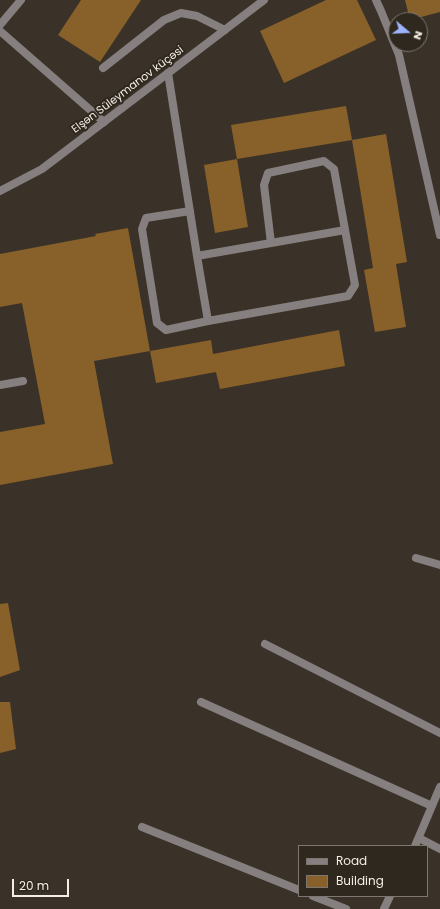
<!DOCTYPE html>
<html>
<head>
<meta charset="utf-8">
<style>
  body { margin:0 }
  #map { position:relative; width:440px; height:909px; overflow:hidden; background:#3a3228; font-family:Poppins,sans-serif }
  canvas { display:block }
  .legend { position:absolute; left:298px; top:845px; width:130px; height:52px; box-sizing:border-box; background:#2f281e; border:1px solid #7e776f; margin:0; padding:5px 7px; list-style:none; font-size:12px; color:#f4eee8 }
  .legend li { display:flex; align-items:center; gap:8px; height:20px }
  .legend b { width:20px; border:1px solid #7e776f }
  .north { position:absolute; left:388px; top:12px; width:40px; height:40px; box-sizing:border-box; background:#2f281e; border:1px solid #7e776f; border-radius:50%; rotate:109deg; font-size:11px; font-weight:700; line-height:16px; text-align:center; color:#f4eee8 }
  .north::after { content:''; display:block; margin:auto; width:14px; height:18px; background:#9db4fd; clip-path:polygon(50% 0,100% 100%,50% 72%,0 100%) }
  .scale { position:absolute; left:12px; top:879px; width:57px; height:18px; box-sizing:border-box; border:2px solid #f4eee8; border-top:0; padding-left:5px; font-size:12px; line-height:14px; white-space:nowrap; color:#f4eee8; -webkit-text-stroke:3px #2f281e; paint-order:stroke }
</style>
</head>
<body>
<div id="map">
<canvas width="440" height="909"></canvas>
<ul class="legend">
<li><b style="height:5px;background:#867f7f"></b>Road</li>
<li><b style="height:11px;background:#886029"></b>Building</li>
</ul>
<div class="north">N</div>
<div class="scale">20 m</div>
</div>
<script>
const context = document.querySelector('canvas').getContext('2d');
context.lineJoin = 'round';
function fill(path, color) {
  context.fillStyle = color;
  context.fill(path, 'evenodd');
}
function shape(rows) {
  const path = new Path2D();
  for (const r of rows) {
    path.moveTo(r[0], r[1]);
    for (let i = 2; i < r.length; i += 2) path.lineTo(r[i], r[i + 1]);
  }
  return path;
}
function strokePath(path, color, width, dash) {
  context.strokeStyle = color;
  context.lineWidth = width;
  context.lineCap = dash ? 'butt' : 'round';
  context.setLineDash(dash || []);
  context.stroke(path);
}
function drawText(font, color, halo, rows, align = 'center') {
  context.font = font + ' Poppins,sans-serif';
  context.lineWidth = 4;
  context.setLineDash([]);
  context.textBaseline = 'middle';
  context.strokeStyle = halo;
  context.fillStyle = color;
  for (const [text, x, y, turn = 0] of rows) {
    context.save();
    context.translate(x, y);
    context.rotate((+turn || 0) * Math.PI / 180);
    context.textAlign = isNaN(turn) ? turn : align;
    if (halo) context.strokeText(text, 0, 0);
    context.fillText(text, 0, 0);
    context.restore();
  }
}
const building = shape([
  [81,0,141,0,100,62,58,35],
  [326,0,357,0,376,40,284,83,260,31],
  [405,0,440,0,440,12,410,20],
  [346,106,352,140,237,159,231,125],
  [386,134,407,262,396,264,406,327,375,332,364,270,373,268,352,140],
  [237,159,248,227,215,233,204,165],
  [128,228,150,351,94,361,113,464,0,485,0,432,45,424,22,303,0,307,0,254,96,236,95,234],
  [339,330,345,366,220,389,216,372,156,383,150,351,211,340,213,354],
  [8,603,20,670,0,677,0,604],
  [0,702,10,702,16,749,0,753]
]);
const lane = shape([
  [376,0,381,11,399,55,440,235],
  [0,25,21,0],
  [0,31,104,122],
  [103,68,164,20,181,13,197,16,225,30],
  [168,73,197,256,208,321,348,296,355,285,334,169,324,161,268,173,264,185,271,243],
  [190,211,146,218,142,229,157,323,166,330,208,321],
  [197,256,345,230],
  [0,385,23,381],
  [416,558,440,565]
]);
const street = shape([
  [0,191,42,169,264,0],
  [265,644,440,733],
  [201,702,432,806],
  [142,827,299,890],
  [419,838,440,849],
  [415,846,440,787],
  [313,896,346,909],
  [384,909,390,896]
]);
const streetNames = [
  ["Elşən Süleymanov küçəsi",128,90,-37]
];
fill(building, '#886029');
strokePath(lane, '#867f7f', 8);
strokePath(street, '#867f7f', 8);
drawText('11px', '#f4eee8', '#2f281e', streetNames);
</script>
</body>
</html>
